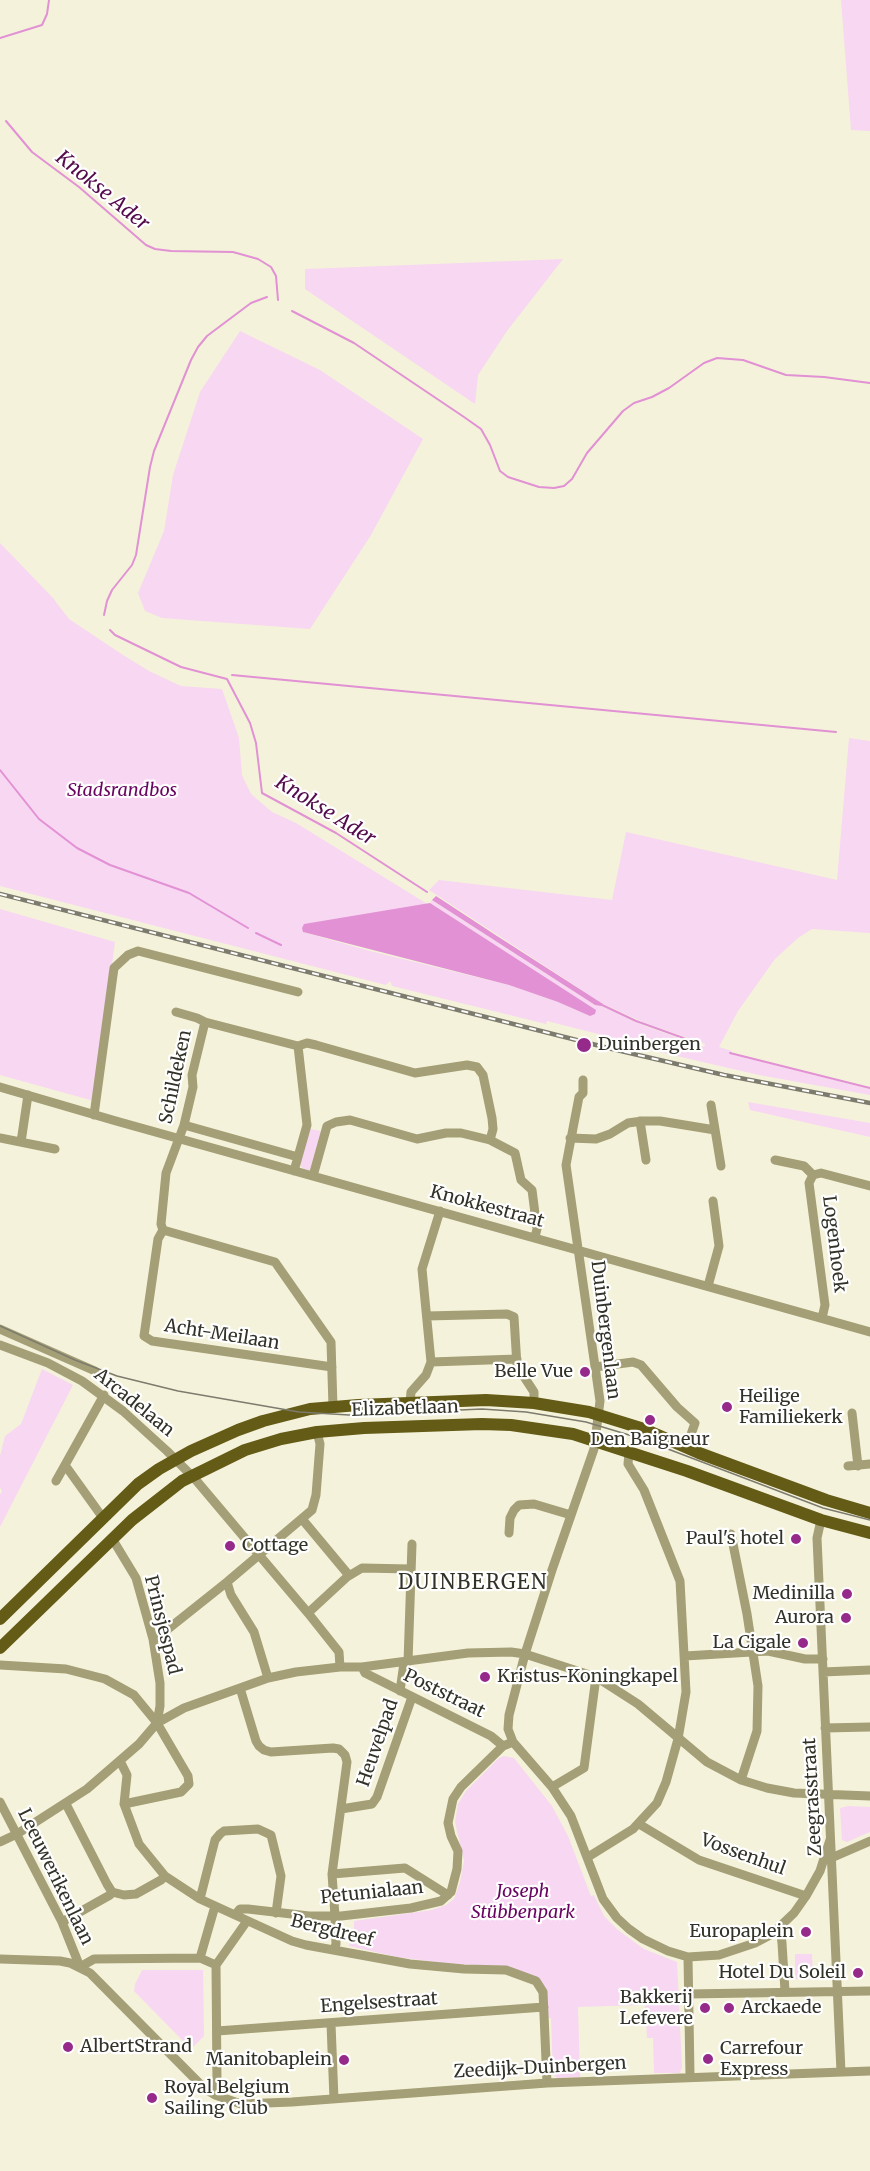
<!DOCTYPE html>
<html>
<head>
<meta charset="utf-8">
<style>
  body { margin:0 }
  canvas { display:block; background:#f4f2da }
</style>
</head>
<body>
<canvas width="870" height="2171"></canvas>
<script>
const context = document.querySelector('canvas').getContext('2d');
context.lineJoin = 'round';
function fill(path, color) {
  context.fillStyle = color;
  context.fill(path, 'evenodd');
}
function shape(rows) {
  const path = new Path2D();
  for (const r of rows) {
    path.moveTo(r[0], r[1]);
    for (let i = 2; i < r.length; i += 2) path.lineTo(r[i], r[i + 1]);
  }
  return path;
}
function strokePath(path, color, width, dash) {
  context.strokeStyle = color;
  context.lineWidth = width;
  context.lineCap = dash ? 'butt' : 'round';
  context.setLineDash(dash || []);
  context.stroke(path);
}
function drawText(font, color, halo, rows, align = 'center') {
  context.font = font + ' Merriweather,serif';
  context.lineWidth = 4.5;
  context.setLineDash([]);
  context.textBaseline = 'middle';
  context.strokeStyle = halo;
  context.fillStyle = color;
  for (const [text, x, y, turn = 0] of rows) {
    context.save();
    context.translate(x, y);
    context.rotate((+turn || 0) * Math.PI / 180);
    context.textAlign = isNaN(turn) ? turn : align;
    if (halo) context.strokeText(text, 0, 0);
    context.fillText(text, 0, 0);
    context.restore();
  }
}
const green = shape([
  [841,0,870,0,870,131,851,130],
  [563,259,507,331,478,375,475,404,305,289,305,269],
  [240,331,320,370,423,439,371,535,310,629,162,618,145,611,138,593,164,531,173,475,200,392],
  [0,543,53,598,69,619,123,655,149,671,181,686,222,689,239,738,242,775,251,794,272,812,296,823,429,905,305,924,303,932,370,951,509,985,558,1002,590,1016,595,1010,430,903,432,900,595,1005,601,1006,645,1026,704,1047,705,1044,645,1023,603,1004,429,890,439,880,612,900,626,832,837,880,849,738,870,741,870,933,812,929,798,938,775,959,738,1011,719,1047,732,1051,731,1054,870,1089,870,1095,759,1075,625,1044,606,1039,606,1036,547,1021,546,1024,392,986,390,981,386,985,0,886],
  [0,909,115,942,94,1101,0,1075],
  [748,1102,870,1123,870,1137,750,1110],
  [310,1129,321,1131,310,1170,308,1170,302,1168,300,1164],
  [42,1369,73,1385,0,1527,0,1494,2,1492,0,1487,0,1456,5,1436,21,1424],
  [504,1756,514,1758,552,1806,568,1836,591,1896,594,1895,604,1916,618,1930,644,1949,677,1962,682,2067,680,2073,654,2073,653,2038,647,2038,645,2005,578,2007,580,2077,557,2078,553,2074,551,2018,547,2018,538,1978,504,1966,450,1964,397,1957,349,1946,350,1941,361,1940,361,1933,354,1930,354,1921,432,1910,446,1905,454,1899,460,1882,464,1861,455,1822,458,1804,466,1791,499,1758],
  [848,1806,870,1807,870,1832,847,1842,842,1840,840,1808],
  [795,1954,812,1954,813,1979,795,1979],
  [142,1970,203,1970,204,2036,194,2046,187,2045,134,1991,135,1984]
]);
const water = shape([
  [436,896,497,936,603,1004,601,1006,595,1005,432,900],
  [430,903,596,1010,595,1014,590,1016,558,1002,509,985,307,933,303,932,302,928,304,924]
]);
const stream = shape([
  [0,38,42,25,47,14,49,0],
  [6,121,32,152,79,187,146,245,155,249,171,251,233,252,258,259,271,267,276,276,278,300],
  [292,311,354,343,464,417,481,429,490,445,500,471,508,477,539,487,554,488,564,486,572,479,587,453,623,411,634,403,652,397,669,388,704,363,717,358,743,360,786,375,824,377,870,383],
  [104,615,107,601,112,590,132,565,136,555,150,467,154,451,191,360,198,347,207,336,251,303,267,297],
  [110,630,115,635,181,667,227,679,250,723,256,743,262,793,336,833,427,892],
  [232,675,836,732],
  [0,770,39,819,77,848,110,865,189,893,248,928],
  [256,933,281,945],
  [600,1004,636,1021,700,1044],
  [730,1053,870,1088]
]);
const minor = shape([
  [176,1012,197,1018,205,1022,298,1046,307,1125,294,1171],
  [205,1022,192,1075,193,1087,184,1125,166,1173,161,1224,163,1230,158,1239,144,1336,152,1341,332,1367],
  [298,1046,307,1043,316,1045,415,1073,467,1065,477,1067,483,1075,492,1118,493,1129,490,1140,515,1153,521,1180,532,1190,537,1229,535,1237],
  [583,1080,583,1093,579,1097,566,1165,600,1401,594,1449,552,1570,525,1654,509,1715,508,1729,513,1742,552,1787,571,1816,603,1899,617,1918,629,1929,643,1939,668,1951,688,1957,719,1955,755,1943,772,1934,794,1913,806,1896,820,1871,830,1840],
  [0,1087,116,1121,870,1332],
  [711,1105,721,1166],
  [94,1115,114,968,128,955,138,951,298,992],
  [640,1121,646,1160],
  [184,1125,298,1157],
  [0,1138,55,1149],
  [570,1138,596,1139,610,1134,628,1123,642,1121,660,1121,715,1130],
  [21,1142,28,1095],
  [775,1160,804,1166,813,1175],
  [313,1176,327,1126,336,1122,350,1120,417,1139,446,1133,461,1133,490,1140],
  [163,1230,275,1262,331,1342,333,1407],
  [708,1286,719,1246,713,1201],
  [427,1316,507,1314,514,1317,517,1366,534,1392,534,1403],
  [822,1318,825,1305,809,1183,813,1175,821,1173,870,1186],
  [0,1329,95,1371],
  [0,1345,48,1363,82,1381,123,1411,167,1451,195,1479,308,1613,339,1652,340,1667],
  [431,1362,517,1359],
  [595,1367,633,1362,641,1365,677,1407,695,1423,687,1446],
  [410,1403,411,1392,426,1375,431,1362,422,1269,440,1211],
  [852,1413,858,1466],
  [848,1466,870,1464],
  [56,1481,65,1465],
  [103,1518,65,1465,104,1395],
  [302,1519,347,1573,347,1577,308,1613],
  [821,1520,817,1538,841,2072],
  [509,1533,510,1518,514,1510,519,1505,534,1504,571,1515],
  [731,1534,747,1614,758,1686,757,1731,741,1780],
  [113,1540,136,1578,153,1639,160,1683,160,1706,157,1723],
  [347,1577,362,1568,410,1569],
  [227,1582,231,1595,254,1632,268,1678],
  [153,1639,158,1637,227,1582,312,1510,316,1495,320,1444,317,1432],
  [685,1656,768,1651,805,1659,823,1659],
  [408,1662,412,1544],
  [0,1665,66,1669,105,1679,134,1695,157,1723,188,1776,189,1784,181,1792,124,1804],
  [362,1667,365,1673,491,1736,503,1746],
  [823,1672,870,1670],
  [240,1688,256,1741,259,1746,264,1750,271,1752,333,1748,339,1749,345,1755,347,1762,332,1874,335,1916,336,1944,334,1950],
  [400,1691,404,1663],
  [825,1728,870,1727],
  [120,1761,127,1775,124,1804,139,1844,165,1876,200,1899,292,1941,306,1945,410,1964,464,1969,506,1970,536,1981,543,1992,547,2083],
  [552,1787,584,1768,596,1677],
  [0,1802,62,1922,80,1967],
  [66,1804,107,1884,112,1892],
  [341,1809,372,1804,377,1797,412,1697],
  [639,1824,699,1860,806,1896],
  [0,1842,17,1834,87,1789,139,1744,157,1723,184,1708,268,1678,296,1672,340,1667,362,1667,468,1653,511,1652,525,1654,596,1677,638,1704,707,1762,741,1780,767,1788,794,1793,870,1796],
  [588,1857,633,1829,657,1803,666,1782,678,1739,686,1692,680,1581,644,1490,628,1464,629,1452],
  [829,1859,870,1841],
  [332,1874,405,1868,448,1895],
  [200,1899,215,1840,220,1834,224,1831,258,1829,271,1835,281,1876,276,1913],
  [235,1915,240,1909,248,1909,309,1916,341,1916,411,1908,441,1901,451,1892,457,1869,458,1851,451,1836,448,1823,453,1799,461,1787,503,1746,513,1742],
  [62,1922,110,1895,112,1892,124,1895,136,1894,161,1880,165,1876],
  [777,1930,781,1935,782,1943,785,1991],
  [688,1957,690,2076],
  [200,1958,215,1906],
  [0,1959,60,1961,70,1963,90,1973,205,2089,215,2095,241,2104,292,2102,547,2083,870,2071],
  [80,1967,94,1959,200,1958,216,1965],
  [688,1994,870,1991],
  [331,2024,334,2099],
  [217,2031,544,2007],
  [215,2095,217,2085,216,1965,247,1921]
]);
const major = shape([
  [0,1619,138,1484,159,1469,191,1451,238,1430,263,1421,310,1409,358,1405,486,1400,534,1403,589,1412,644,1429,699,1453,826,1500,870,1513],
  [0,1648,132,1520,182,1481,245,1450,281,1439,317,1432,364,1428,482,1424,511,1425,573,1434,687,1471,821,1520,870,1533]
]);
const tram = shape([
  [0,1326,75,1360,117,1376,178,1391,299,1412,349,1415,482,1409,526,1412,586,1422,639,1438,823,1508,870,1520]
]);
const rail = shape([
  [0,894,608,1048,724,1075,870,1103]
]);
const markers = [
  [584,1045,8,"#962a8b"],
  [585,1372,6,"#962a8b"],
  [727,1407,6,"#962a8b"],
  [650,1420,6,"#962a8b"],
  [796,1539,6,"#962a8b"],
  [230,1546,6,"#962a8b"],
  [847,1594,6,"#962a8b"],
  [846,1618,6,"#962a8b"],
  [803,1643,6,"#962a8b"],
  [485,1677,6,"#962a8b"],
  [806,1932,6,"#962a8b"],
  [858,1973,6,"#962a8b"],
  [705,2008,6,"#962a8b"],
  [729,2008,6,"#962a8b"],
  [68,2047,6,"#962a8b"],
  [708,2059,6,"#962a8b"],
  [344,2060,6,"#962a8b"],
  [152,2098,6,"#962a8b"]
];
const parkNames = [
  ["Stadsrandbos",122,791],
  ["Joseph",523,1892],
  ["Stübbenpark",523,1913]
];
const poiNames = [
  ["Duinbergen",598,1045,"left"],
  ["Belle Vue",573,1372],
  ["Heilige",739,1397,"left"],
  ["Familiekerk",739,1418,"left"],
  ["Den Baigneur",650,1440,"center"],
  ["Paul's hotel",784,1539],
  ["Cottage",242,1546,"left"],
  ["Medinilla",835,1594],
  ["Aurora",834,1618],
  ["La Cigale",791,1643],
  ["Kristus-Koningkapel",497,1677,"left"],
  ["Europaplein",794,1932],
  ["Hotel Du Soleil",846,1973],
  ["Bakkerij",693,1998],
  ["Lefevere",693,2019],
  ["Arckaede",741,2008,"left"],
  ["AlbertStrand",80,2047,"left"],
  ["Carrefour",720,2049,"left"],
  ["Express",720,2070,"left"],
  ["Manitobaplein",332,2060],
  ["Royal Belgium",164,2088,"left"],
  ["Sailing Club",164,2109,"left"]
];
const streetNames = [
  ["Schildeken",176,1077,-78],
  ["Knokkestraat",487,1207,15],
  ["Logenhoek",834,1244,83],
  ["Duinbergenlaan",605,1330,83],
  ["Acht-Meilaan",222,1335,9],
  ["Arcadelaan",134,1403,39],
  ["Elizabetlaan",405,1409,-2],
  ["Prinsjespad",162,1625,76],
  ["Poststraat",444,1694,26],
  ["Heuvelpad",378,1743,-71],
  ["Zeegrasstraat",813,1797,-93],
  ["Vossenhul",743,1855,20],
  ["Leeuwerikenlaan",55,1877,64],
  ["Petunialaan",372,1893,-6],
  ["Bergdreef",332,1931,14],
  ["Engelsestraat",379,2003,-4],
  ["Zeedijk-Duinbergen",540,2068,-3]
];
const waterNames = [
  ["Knokse Ader",102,191,39],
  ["Knokse Ader",325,811,32]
];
const neighbourhoodNames = [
  ["DUINBERGEN",473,1583]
];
fill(green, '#f8d7f2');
fill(water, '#e191d4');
strokePath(stream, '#e191d4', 2);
strokePath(minor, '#a49f76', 9);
strokePath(major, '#645b16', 12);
strokePath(tram, '#7d7b6d', 1.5);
strokePath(rail, '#7d7b6d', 4.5);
strokePath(rail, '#fff', 2, [7]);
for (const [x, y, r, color] of markers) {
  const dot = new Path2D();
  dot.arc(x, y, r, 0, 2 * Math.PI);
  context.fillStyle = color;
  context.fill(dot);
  strokePath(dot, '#fff', 2);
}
drawText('italic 18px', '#690561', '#fff', parkNames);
drawText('18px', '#333229', '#fff', poiNames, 'right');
drawText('18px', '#333229', '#fff', streetNames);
drawText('italic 20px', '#530b4c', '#fff', waterNames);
context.letterSpacing = '1.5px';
drawText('20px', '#333229', '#fff', neighbourhoodNames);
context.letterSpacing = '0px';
</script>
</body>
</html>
